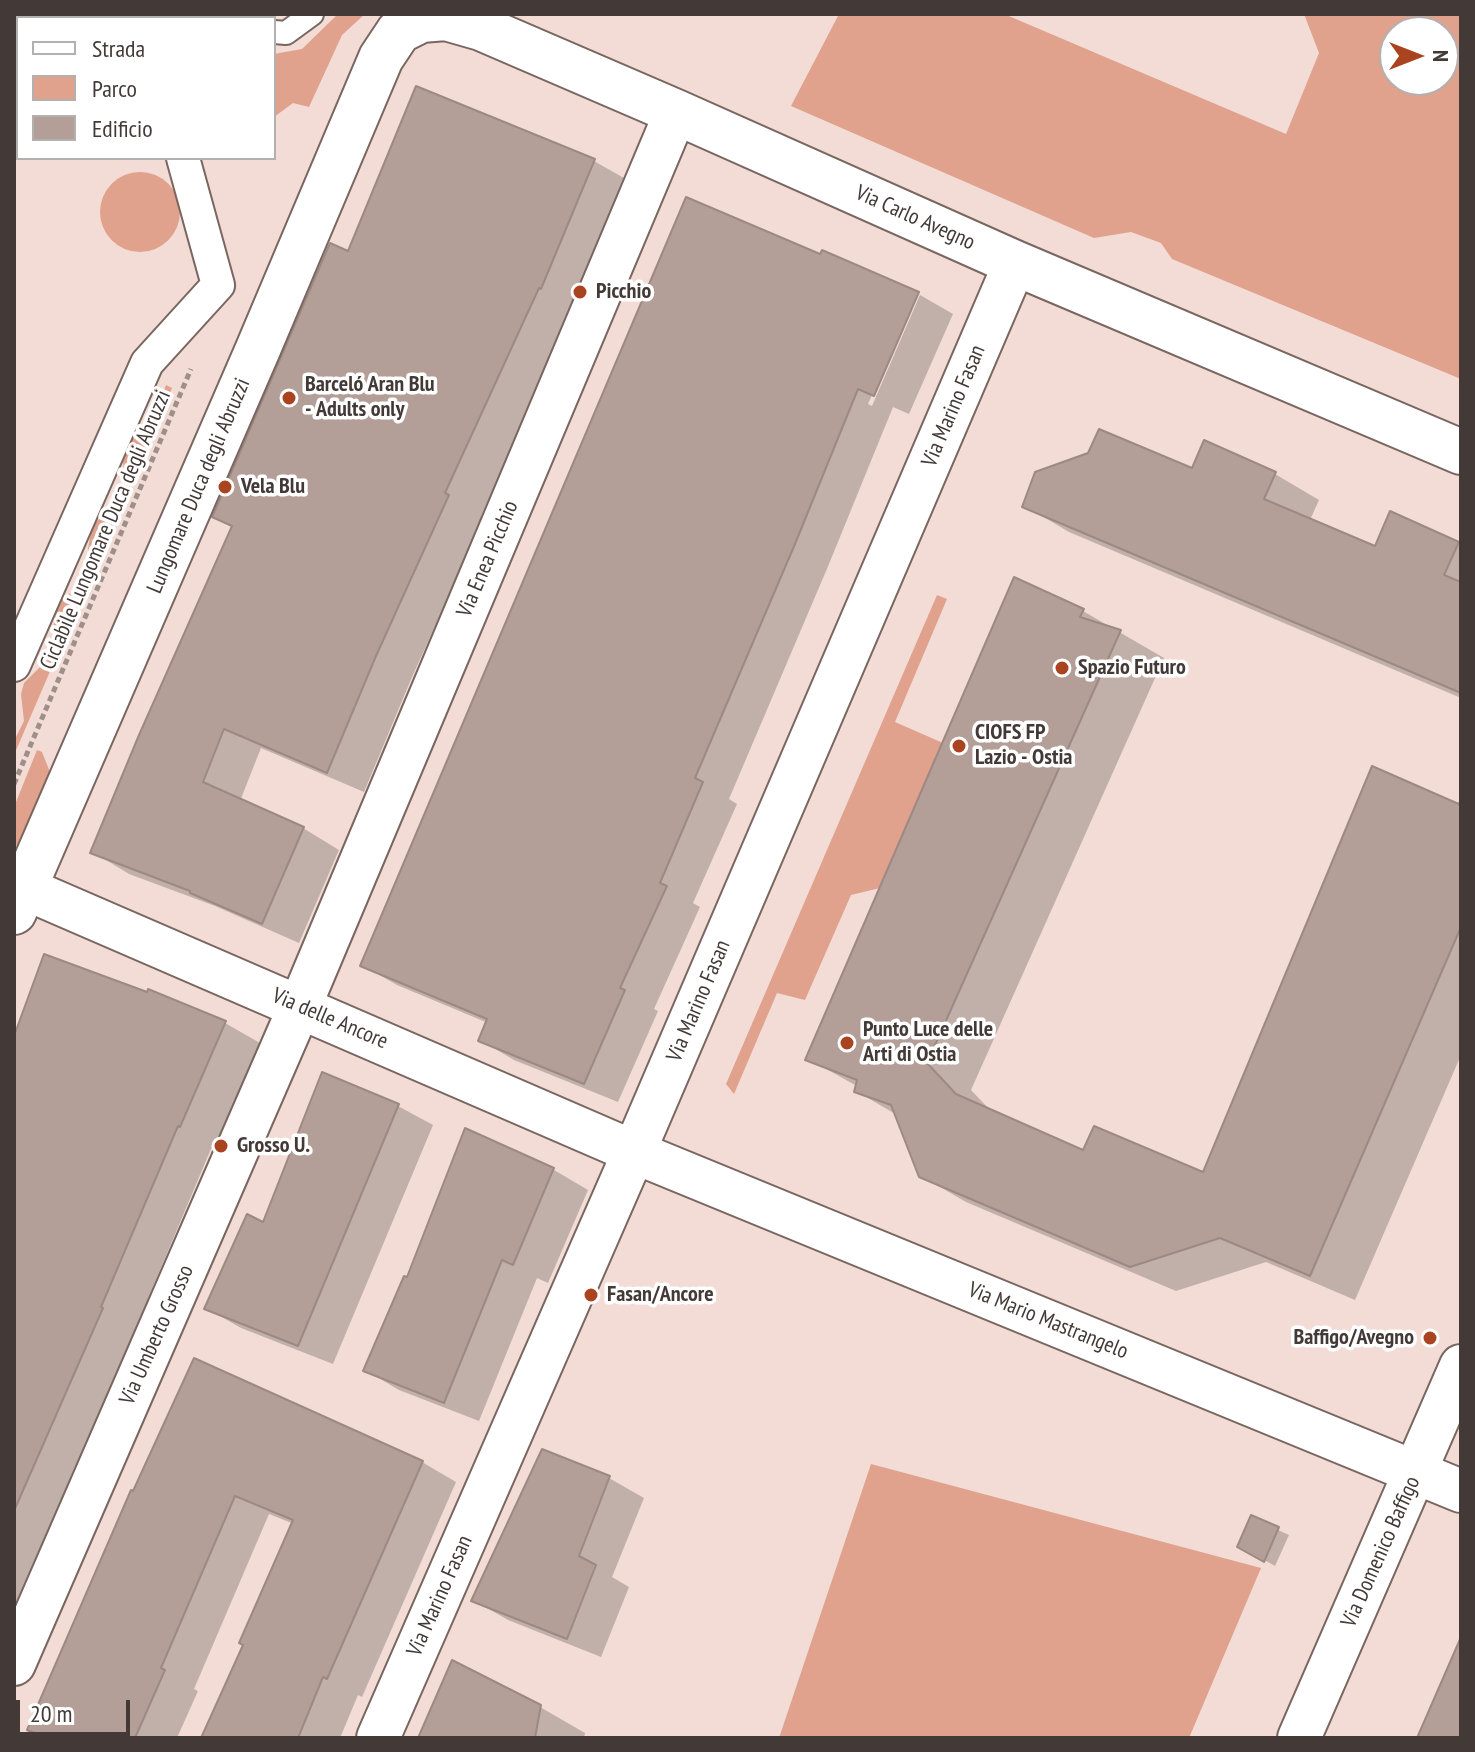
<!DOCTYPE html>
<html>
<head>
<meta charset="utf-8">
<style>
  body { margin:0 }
  #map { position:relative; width:1475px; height:1752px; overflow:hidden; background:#f2dcd5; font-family:"PT Sans Narrow",sans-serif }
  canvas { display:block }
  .frame { position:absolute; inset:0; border:16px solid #433a37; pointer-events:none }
  .legend { position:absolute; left:16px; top:16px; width:260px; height:144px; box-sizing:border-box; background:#fff; border:2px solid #b4b0af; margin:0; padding:10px 14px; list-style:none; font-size:24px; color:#433a37 }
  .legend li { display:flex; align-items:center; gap:16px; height:40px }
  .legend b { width:40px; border:2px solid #b4b0af }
  .north { position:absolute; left:1379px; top:16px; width:80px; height:80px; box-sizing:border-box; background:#fff; border:2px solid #b4b0af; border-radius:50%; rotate:90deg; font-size:22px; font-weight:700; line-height:32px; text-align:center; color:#433a37 }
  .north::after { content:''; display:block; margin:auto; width:28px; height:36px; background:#aa431f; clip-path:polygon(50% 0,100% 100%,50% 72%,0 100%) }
  .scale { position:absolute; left:16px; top:1700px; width:114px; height:36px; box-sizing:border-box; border:4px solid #433a37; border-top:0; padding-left:10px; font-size:24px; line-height:28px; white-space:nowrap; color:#433a37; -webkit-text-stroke:6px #fff; paint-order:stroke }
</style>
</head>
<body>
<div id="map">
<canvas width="1475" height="1752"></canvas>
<div class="frame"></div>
<ul class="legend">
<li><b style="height:10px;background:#fff"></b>Strada</li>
<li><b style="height:22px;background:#e0a18d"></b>Parco</li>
<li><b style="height:22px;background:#b39f98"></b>Edificio</li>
</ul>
<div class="north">N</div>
<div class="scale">20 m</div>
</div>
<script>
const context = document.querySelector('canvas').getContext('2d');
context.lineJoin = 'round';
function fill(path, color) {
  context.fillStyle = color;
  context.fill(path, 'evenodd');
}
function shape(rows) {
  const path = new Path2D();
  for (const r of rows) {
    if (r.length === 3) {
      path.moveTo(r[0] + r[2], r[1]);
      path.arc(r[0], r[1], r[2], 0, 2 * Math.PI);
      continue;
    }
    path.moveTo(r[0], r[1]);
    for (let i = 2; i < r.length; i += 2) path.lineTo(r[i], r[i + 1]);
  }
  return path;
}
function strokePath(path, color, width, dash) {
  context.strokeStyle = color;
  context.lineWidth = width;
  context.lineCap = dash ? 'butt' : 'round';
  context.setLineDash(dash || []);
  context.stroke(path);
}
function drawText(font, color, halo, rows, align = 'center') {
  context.font = font + ' "PT Sans Narrow",sans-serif';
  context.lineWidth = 7;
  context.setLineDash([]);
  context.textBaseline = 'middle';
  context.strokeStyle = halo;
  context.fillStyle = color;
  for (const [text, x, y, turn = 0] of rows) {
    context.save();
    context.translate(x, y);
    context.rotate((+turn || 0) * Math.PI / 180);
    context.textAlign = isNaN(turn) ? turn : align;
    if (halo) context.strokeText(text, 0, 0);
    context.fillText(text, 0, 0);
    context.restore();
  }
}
const green = shape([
  [338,14,365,14,342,35,309,107,293,103,274,117,274,54,302,49],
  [839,14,1004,14,1286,134,1319,53,1304,14,1461,14,1461,379,1172,259,1161,243,1131,232,1094,238,791,106],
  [1395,32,1443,32,1443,80,1395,80],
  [140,212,40],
  [166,385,172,388,14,755,14,741,24,721,21,694,24,683,53,654,56,645,53,630,57,607,61,601,88,578,92,565,88,549,92,526,121,498,124,486,123,458,126,448,130,441,150,427],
  [937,595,947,599,895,722,943,743,880,888,851,895,805,1000,777,993,734,1094,726,1084],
  [37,750,42,752,56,787,14,849,14,807],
  [871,1464,1261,1568,1189,1738,779,1738]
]);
const shadow = shape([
  [594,161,631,182,481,516,484,518,412,677,364,792,261,748,240,801,303,828,339,850,299,943,215,906,129,874,93,852,234,527,215,516,349,253],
  [823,252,919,295,916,295,868,404,872,406,920,295,953,314,909,414,893,407,829,564,729,799,737,804,693,903,700,907,654,1009,658,1011,618,1102,514,1060,480,1040,488,1023,397,985,362,965],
  [1193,470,1275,474,1319,500,1310,520,1376,548,1391,514,1461,546,1461,698,1069,532,1025,506],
  [1083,611,1164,658,971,1090,991,1111,1084,1152,1204,1174,1461,798,1461,1055,1355,1300,1266,1262,1176,1291,966,1202,921,1176,897,1115,856,1091,857,1086,808,1059],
  [149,991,225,1023,260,1043,215,1145,213,1144,14,1617,14,1042,148,994],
  [323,1074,398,1106,433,1125,333,1364,241,1328,206,1308,264,1225],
  [466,1130,554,1170,588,1190,548,1283,537,1278,479,1421,399,1390,365,1370,408,1279],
  [195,1361,422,1462,456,1482,362,1697,358,1695,340,1738,205,1738,294,1524,269,1514,194,1689,198,1691,177,1738,25,1738,70,1633],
  [543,1452,609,1478,644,1498,612,1577,629,1587,601,1657,508,1620,473,1600],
  [1252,1518,1289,1535,1275,1566,1239,1546],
  [540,1707,585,1733,584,1738,420,1738]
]);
const building = shape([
  [416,86,595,159,541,289,539,288,445,493,449,495,376,656,327,773,224,729,203,782,304,827,262,924,190,893,190,891,90,853,139,735,232,526,212,517,213,515,330,243,348,251,416,86],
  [686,197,820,254,822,250,919,292,874,396,858,389,795,544,695,778,703,782,660,883,667,886,620,988,625,990,584,1084,478,1041,487,1019,360,966,686,197],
  [1099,429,1192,468,1204,440,1276,472,1264,499,1375,546,1390,511,1459,542,1444,575,1461,582,1461,693,1022,507,1035,472,1088,453,1099,429],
  [1014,577,1084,609,1080,617,1121,630,927,1063,956,1094,1083,1150,1094,1126,1203,1172,1372,766,1461,805,1461,927,1310,1276,1220,1238,1130,1267,919,1177,891,1105,854,1092,857,1080,805,1060,1014,577],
  [44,954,147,992,148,989,226,1021,180,1127,178,1126,101,1307,103,1308,14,1511,14,1036,44,954],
  [322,1072,399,1104,298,1346,204,1309,247,1214,263,1222,322,1072],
  [465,1128,554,1168,513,1265,502,1260,444,1403,363,1371,404,1276,407,1277,465,1128],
  [194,1358,423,1461,327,1679,323,1677,298,1738,201,1738,243,1645,239,1643,293,1520,235,1496,161,1668,165,1670,135,1738,47,1738,27,1730,131,1490,133,1491,194,1358],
  [542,1449,610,1476,579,1556,596,1565,567,1639,471,1601,542,1449],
  [1251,1515,1279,1527,1264,1562,1237,1547,1251,1515],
  [1461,1637,1461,1738,1417,1738,1461,1637],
  [452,1660,541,1705,535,1738,418,1738,452,1660]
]);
const path = shape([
  [14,784,191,369]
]);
const service = shape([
  [233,14,237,18],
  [274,32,286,33,312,14]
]);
const pedestrian = shape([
  [166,14,166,18],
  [14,665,147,363,218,285,183,158]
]);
const minor = shape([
  [24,888,634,1152,1461,1491],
  [14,1664,300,1006,676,112],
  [378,1738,634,1152,1015,263],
  [1299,1738,1461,1366]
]);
const tertiary = shape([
  [14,912,258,349,381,58,399,31,421,20,446,18,481,28,676,112,1015,263,1461,452]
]);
const markers = [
  [580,292,8,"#aa431f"],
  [289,398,8,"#aa431f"],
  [225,487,8,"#aa431f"],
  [1062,668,8,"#aa431f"],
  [959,746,8,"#aa431f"],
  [847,1043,8,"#aa431f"],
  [221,1146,8,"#aa431f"],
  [591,1295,8,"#aa431f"],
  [1430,1338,8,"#aa431f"]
];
const streetNames = [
  ["Via Carlo Avegno",915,218,24],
  ["Via Marino Fasan",954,406,-67],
  ["Lungomare Duca degli Abruzzi",199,486,-67],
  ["Ciclabile Lungomare Duca degli Abruzzi",106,530,-67],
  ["Via Enea Picchio",488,559,-67],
  ["Via Marino Fasan",699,1001,-67],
  ["Via delle Ancore",330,1019,23],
  ["Via Mario Mastrangelo",1048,1321,22],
  ["Via Umberto Grosso",157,1335,-66],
  ["Via Domenico Baffigo",1381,1552,-66],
  ["Via Marino Fasan",440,1596,-66]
];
const poiNames = [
  ["Picchio",596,292],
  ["Barceló Aran Blu",305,385],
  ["- Adults only",305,410],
  ["Vela Blu",241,487],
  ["Spazio Futuro",1078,668],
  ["CIOFS FP",975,733],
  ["Lazio - Ostia",975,758],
  ["Punto Luce delle",863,1030],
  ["Arti di Ostia",863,1055],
  ["Grosso U.",237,1146],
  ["Fasan/Ancore",607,1295],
  ["Baffigo/Avegno",1414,1338,"right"]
];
fill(green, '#e0a18d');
fill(shadow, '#0003');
fill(building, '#b39f98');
strokePath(building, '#9d8983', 2);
strokePath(service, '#796660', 26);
strokePath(pedestrian, '#796660', 36);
strokePath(minor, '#796660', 46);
strokePath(tertiary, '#796660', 48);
strokePath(path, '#9f8f8a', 5, [6, 4]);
strokePath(service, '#fff', 22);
strokePath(pedestrian, '#fff', 32);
strokePath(minor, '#fff', 42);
strokePath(tertiary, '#fff', 44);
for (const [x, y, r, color] of markers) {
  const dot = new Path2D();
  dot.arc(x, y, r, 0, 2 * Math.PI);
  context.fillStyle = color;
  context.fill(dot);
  strokePath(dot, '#fff', 3);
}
drawText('22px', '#433a37', '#fff', streetNames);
drawText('bold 22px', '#433a37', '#fff', poiNames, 'left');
</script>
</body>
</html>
